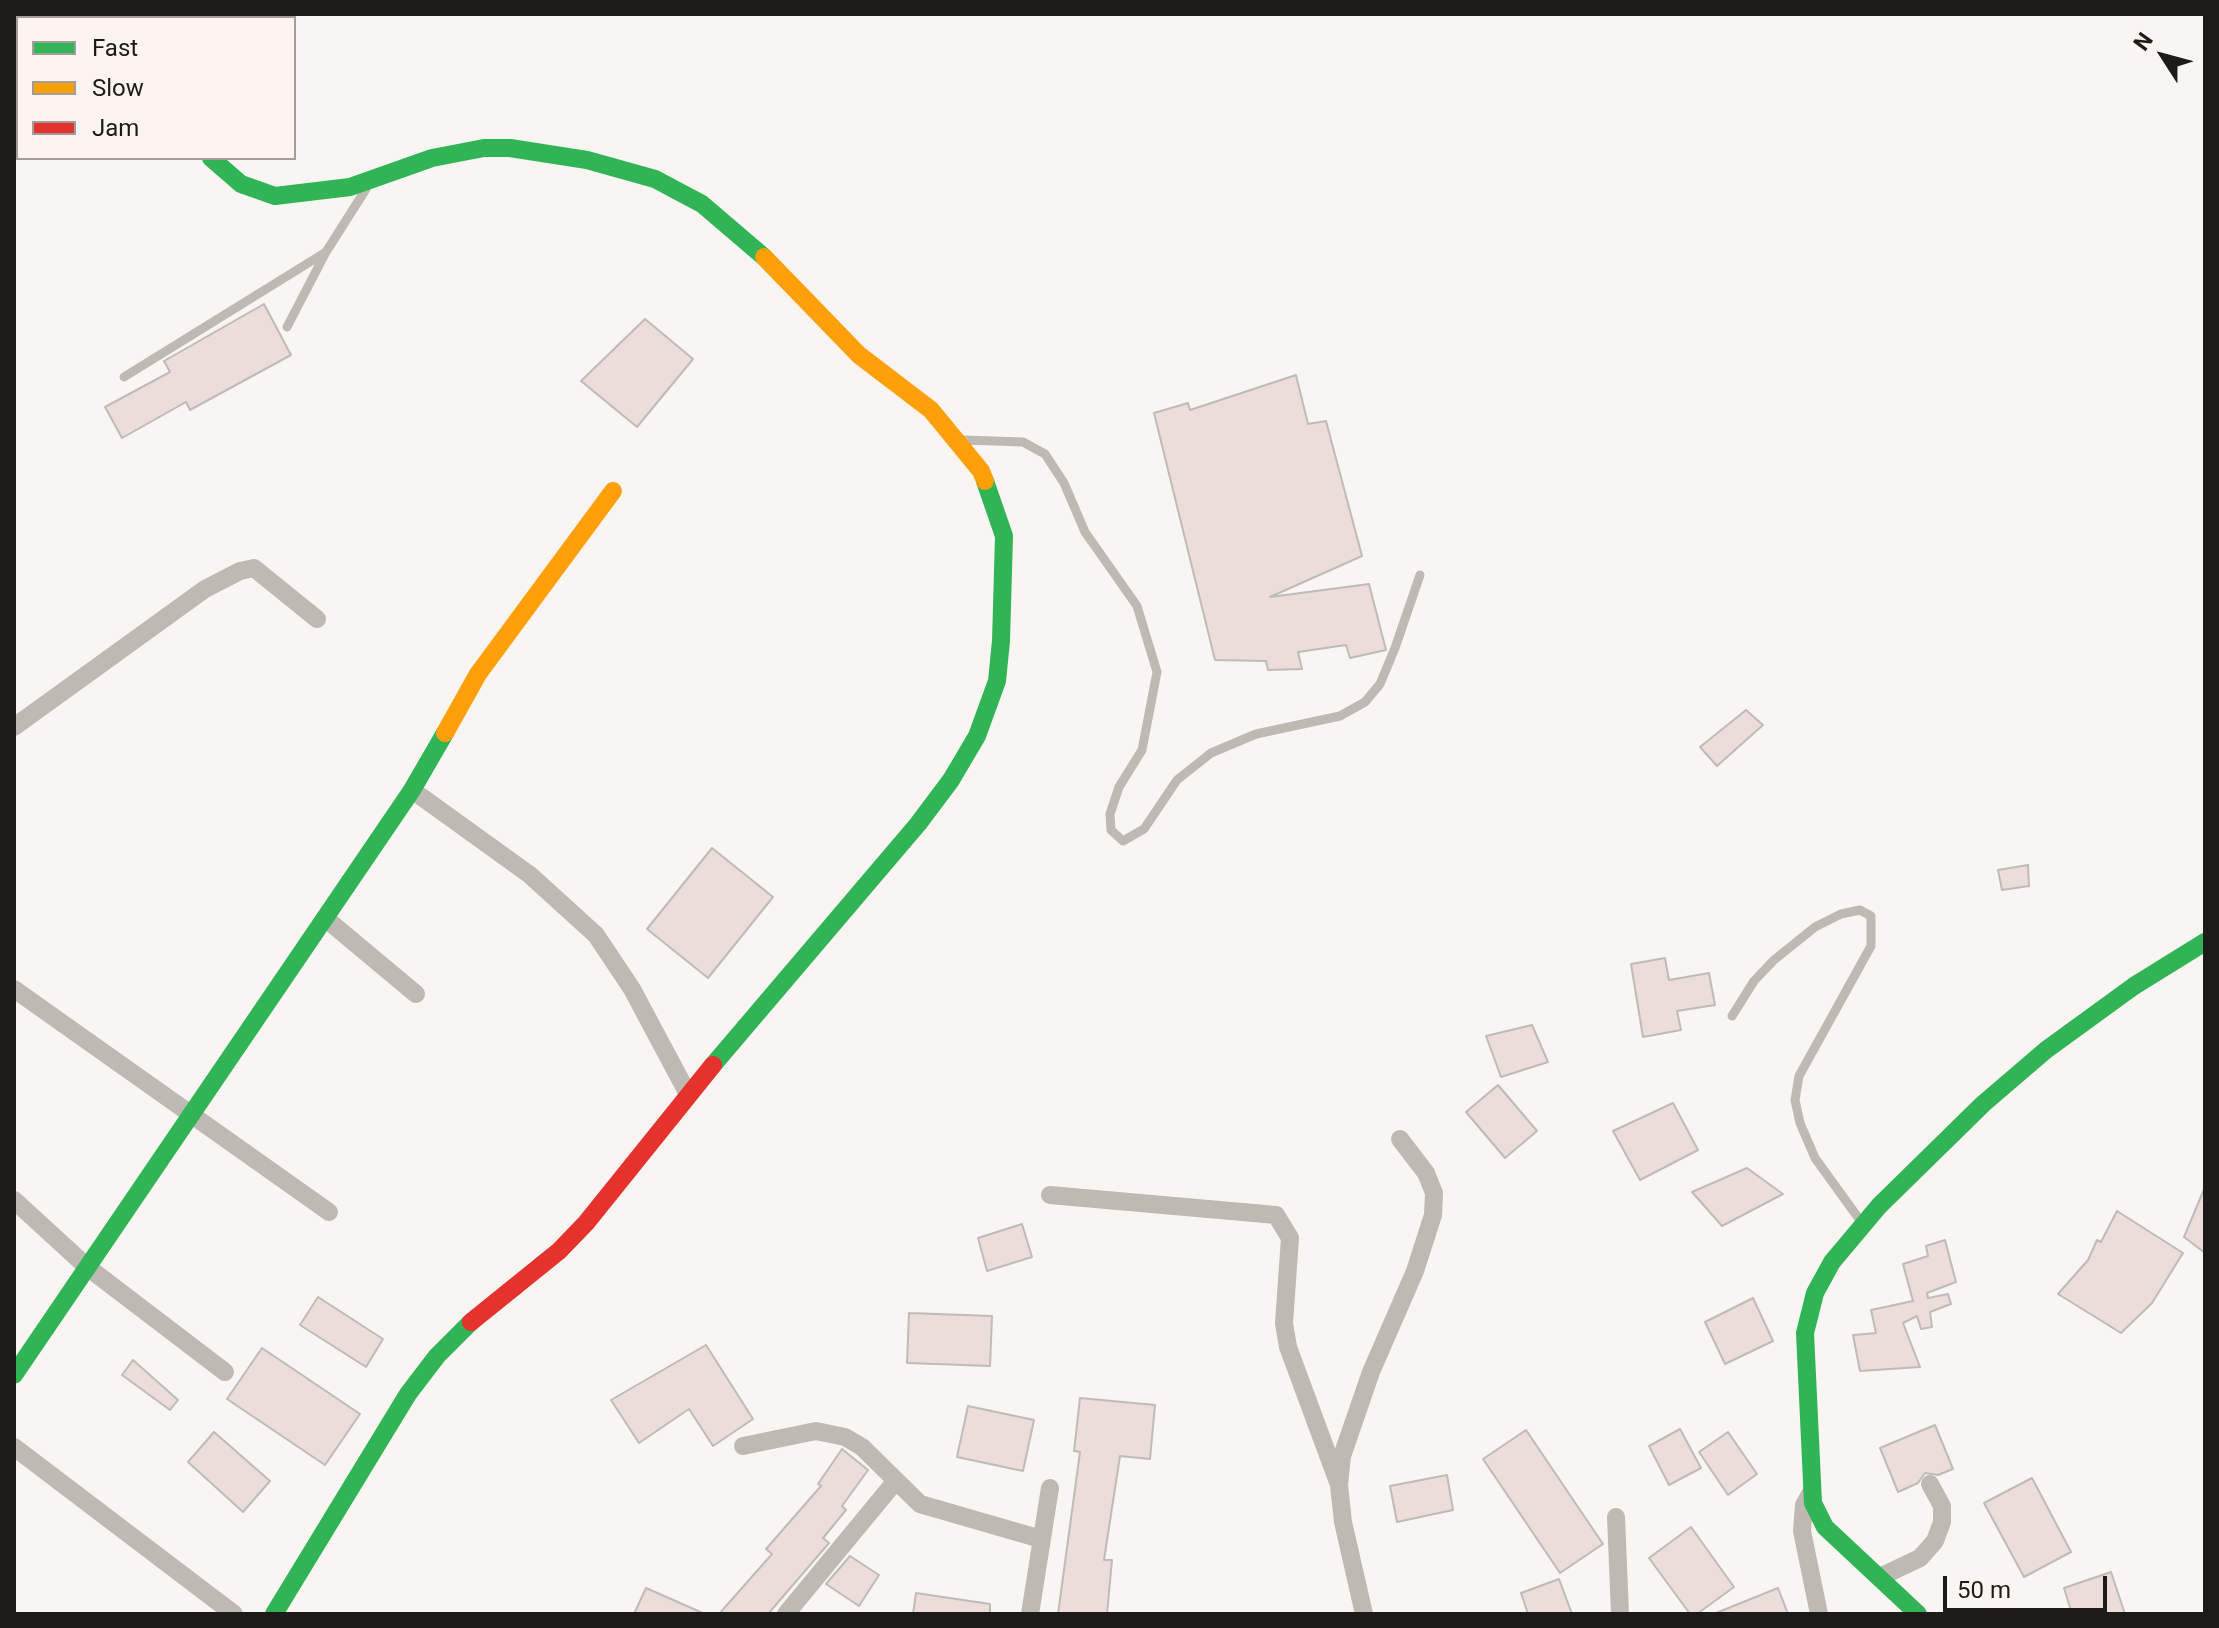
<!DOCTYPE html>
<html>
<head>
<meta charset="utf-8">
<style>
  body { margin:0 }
  #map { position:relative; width:2219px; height:1628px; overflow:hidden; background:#f9f5f3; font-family:Roboto,sans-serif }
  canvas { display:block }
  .frame { position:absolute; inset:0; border:16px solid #1d1b19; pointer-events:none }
  .legend { position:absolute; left:16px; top:16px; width:280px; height:144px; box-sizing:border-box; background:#fcf4f0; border:2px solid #a39d9a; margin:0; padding:10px 14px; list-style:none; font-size:24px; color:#1d1b19 }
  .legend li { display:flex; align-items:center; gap:16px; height:40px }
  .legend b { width:40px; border:2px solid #a39d9a }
  .north { position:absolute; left:2123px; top:16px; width:80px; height:80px; -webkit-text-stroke:6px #fcf4f0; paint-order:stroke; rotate:306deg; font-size:22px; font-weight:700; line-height:32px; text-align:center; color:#1d1b19 }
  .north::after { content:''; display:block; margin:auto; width:28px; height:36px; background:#1d1b19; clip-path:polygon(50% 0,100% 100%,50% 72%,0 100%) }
  .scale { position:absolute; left:1943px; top:1576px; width:164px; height:36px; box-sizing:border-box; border:4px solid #1d1b19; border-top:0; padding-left:10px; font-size:24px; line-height:28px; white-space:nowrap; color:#1d1b19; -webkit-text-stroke:6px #fcf4f0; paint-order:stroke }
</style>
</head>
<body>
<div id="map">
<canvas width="2219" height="1628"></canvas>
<div class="frame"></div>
<ul class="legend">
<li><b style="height:10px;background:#30b455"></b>Fast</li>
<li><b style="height:10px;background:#ff9f0a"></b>Slow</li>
<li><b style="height:10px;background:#e5322d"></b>Jam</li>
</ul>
<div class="north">N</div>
<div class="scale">50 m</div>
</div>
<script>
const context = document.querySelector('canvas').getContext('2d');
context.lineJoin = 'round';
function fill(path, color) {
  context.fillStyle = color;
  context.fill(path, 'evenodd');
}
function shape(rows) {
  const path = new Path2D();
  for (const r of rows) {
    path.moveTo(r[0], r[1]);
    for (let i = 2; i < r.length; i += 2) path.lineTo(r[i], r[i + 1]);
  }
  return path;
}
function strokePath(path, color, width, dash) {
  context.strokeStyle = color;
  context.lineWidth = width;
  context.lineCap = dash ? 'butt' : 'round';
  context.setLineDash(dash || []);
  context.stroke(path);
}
const building = shape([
  [264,304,291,355,190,410,186,402,122,438,105,407,170,372,164,361,264,304],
  [645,319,693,359,637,427,581,381,645,319],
  [1296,375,1308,424,1326,421,1362,556,1270,597,1369,584,1386,650,1350,658,1346,645,1298,652,1302,669,1268,670,1266,661,1215,660,1154,413,1188,403,1190,410,1296,375],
  [1746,710,1763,725,1717,766,1700,747,1746,710],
  [712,848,773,897,708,978,647,929,712,848],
  [2028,865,2029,886,2002,890,1998,870,2028,865],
  [1665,958,1669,980,1709,973,1715,1005,1677,1011,1681,1030,1643,1037,1631,964,1665,958],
  [1532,1025,1548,1062,1501,1077,1486,1036,1532,1025],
  [1498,1085,1537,1131,1505,1158,1466,1112,1498,1085],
  [1673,1103,1698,1150,1640,1180,1613,1131,1673,1103],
  [1747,1168,1783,1194,1722,1226,1692,1192,1747,1168],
  [2205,1187,2205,1253,2184,1237,2205,1187],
  [2117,1211,2183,1253,2152,1303,2121,1333,2058,1294,2088,1260,2097,1240,2101,1242,2117,1211],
  [1022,1224,1032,1257,987,1271,978,1238,1022,1224],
  [1945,1240,1956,1282,1927,1293,1928,1298,1948,1294,1951,1304,1930,1312,1932,1327,1921,1329,1917,1316,1903,1323,1920,1367,1860,1371,1853,1335,1876,1333,1871,1310,1913,1301,1903,1264,1928,1256,1926,1246,1945,1240],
  [318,1297,383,1339,366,1367,300,1325,318,1297],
  [1753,1298,1773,1341,1725,1364,1705,1322,1753,1298],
  [909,1313,992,1316,990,1366,907,1363,909,1313],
  [706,1345,753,1419,713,1446,689,1409,639,1443,611,1400,706,1345],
  [262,1348,360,1414,325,1465,227,1399,262,1348],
  [133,1360,178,1400,170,1410,122,1375,133,1360],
  [1080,1398,1155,1405,1150,1459,1120,1456,1104,1560,1112,1560,1107,1614,1058,1614,1080,1452,1074,1451,1080,1398],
  [968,1406,1034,1420,1023,1471,957,1457,968,1406],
  [1935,1425,1953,1469,1938,1475,1925,1473,1918,1483,1898,1492,1880,1448,1935,1425],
  [1680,1429,1701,1468,1669,1485,1649,1446,1680,1429],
  [1526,1430,1603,1544,1560,1573,1483,1459,1526,1430],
  [214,1432,270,1481,243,1512,188,1462,214,1432],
  [1728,1432,1757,1474,1728,1495,1699,1452,1728,1432],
  [842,1449,868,1470,842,1506,846,1510,823,1538,829,1543,768,1614,719,1614,772,1554,766,1549,821,1486,818,1484,842,1449],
  [1447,1475,1453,1510,1397,1522,1390,1486,1447,1475],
  [2032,1478,2071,1552,2024,1577,1984,1503,2032,1478],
  [1691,1527,1734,1587,1697,1614,1690,1614,1649,1558,1691,1527],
  [850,1556,879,1575,859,1606,826,1584,850,1556],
  [2111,1572,2125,1614,2072,1614,2064,1588,2111,1572],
  [1559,1579,1572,1614,1528,1614,1521,1593,1559,1579],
  [646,1588,705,1614,634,1614,646,1588],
  [1778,1588,1788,1614,1716,1614,1716,1613,1778,1588],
  [916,1593,990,1604,990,1614,913,1614,916,1593]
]);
const lane = shape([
  [287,327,326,252,366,189],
  [124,377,326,252],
  [963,440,1023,442,1045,454,1064,483,1085,532,1137,606,1157,672,1142,750,1119,787,1110,814,1111,830,1123,841,1144,829,1177,780,1211,753,1256,734,1340,716,1365,702,1380,684,1395,648,1420,575],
  [1732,1016,1754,981,1774,960,1815,927,1841,914,1860,910,1871,916,1871,946,1799,1076,1795,1100,1800,1123,1815,1158,1862,1223]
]);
const street = shape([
  [14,727,205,589,240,571,254,568,317,619],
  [412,790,530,875,596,935,632,989,688,1094],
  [325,918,416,994],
  [14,989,329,1212],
  [1050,1195,1276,1215,1290,1238,1284,1323,1288,1347,1339,1485],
  [14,1200,86,1266,225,1372],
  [743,1446,816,1431,845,1437,862,1447,920,1504,1041,1539],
  [14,1447,234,1614],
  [1812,1491,1804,1505,1802,1531,1819,1614],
  [1616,1517,1620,1614],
  [1880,1577,1920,1558,1935,1541,1942,1522,1942,1506,1930,1484],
  [786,1614,894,1483],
  [1030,1614,1050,1488],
  [1364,1614,1343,1522,1339,1485,1342,1456,1371,1372,1415,1271,1433,1215,1434,1193,1426,1173,1400,1139]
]);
const fast = shape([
  [215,18,218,14],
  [211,158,241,184,275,196,350,187,432,158,484,148,510,148,587,160,655,179,702,204,764,257],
  [713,1065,918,824,951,780,977,736,997,681,1001,641,1004,536,985,481],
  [14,1375,412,790,445,733],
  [274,1614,408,1394,437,1356,471,1322],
  [1918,1614,1825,1527,1813,1503,1805,1333,1815,1293,1832,1262,1879,1206,1983,1104,2046,1050,2134,986,2205,942]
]);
const slow = shape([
  [764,257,859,355,931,410,981,471,985,481],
  [445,733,478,674,613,491]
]);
const jam = shape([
  [471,1322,559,1251,586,1223,713,1065]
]);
fill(building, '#ecdcda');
strokePath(building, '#bebbb9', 2);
strokePath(lane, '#beb9b2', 9);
strokePath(street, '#beb9b2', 18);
strokePath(fast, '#30b455', 18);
strokePath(slow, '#ff9f0a', 18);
strokePath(jam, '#e5322d', 18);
</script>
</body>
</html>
